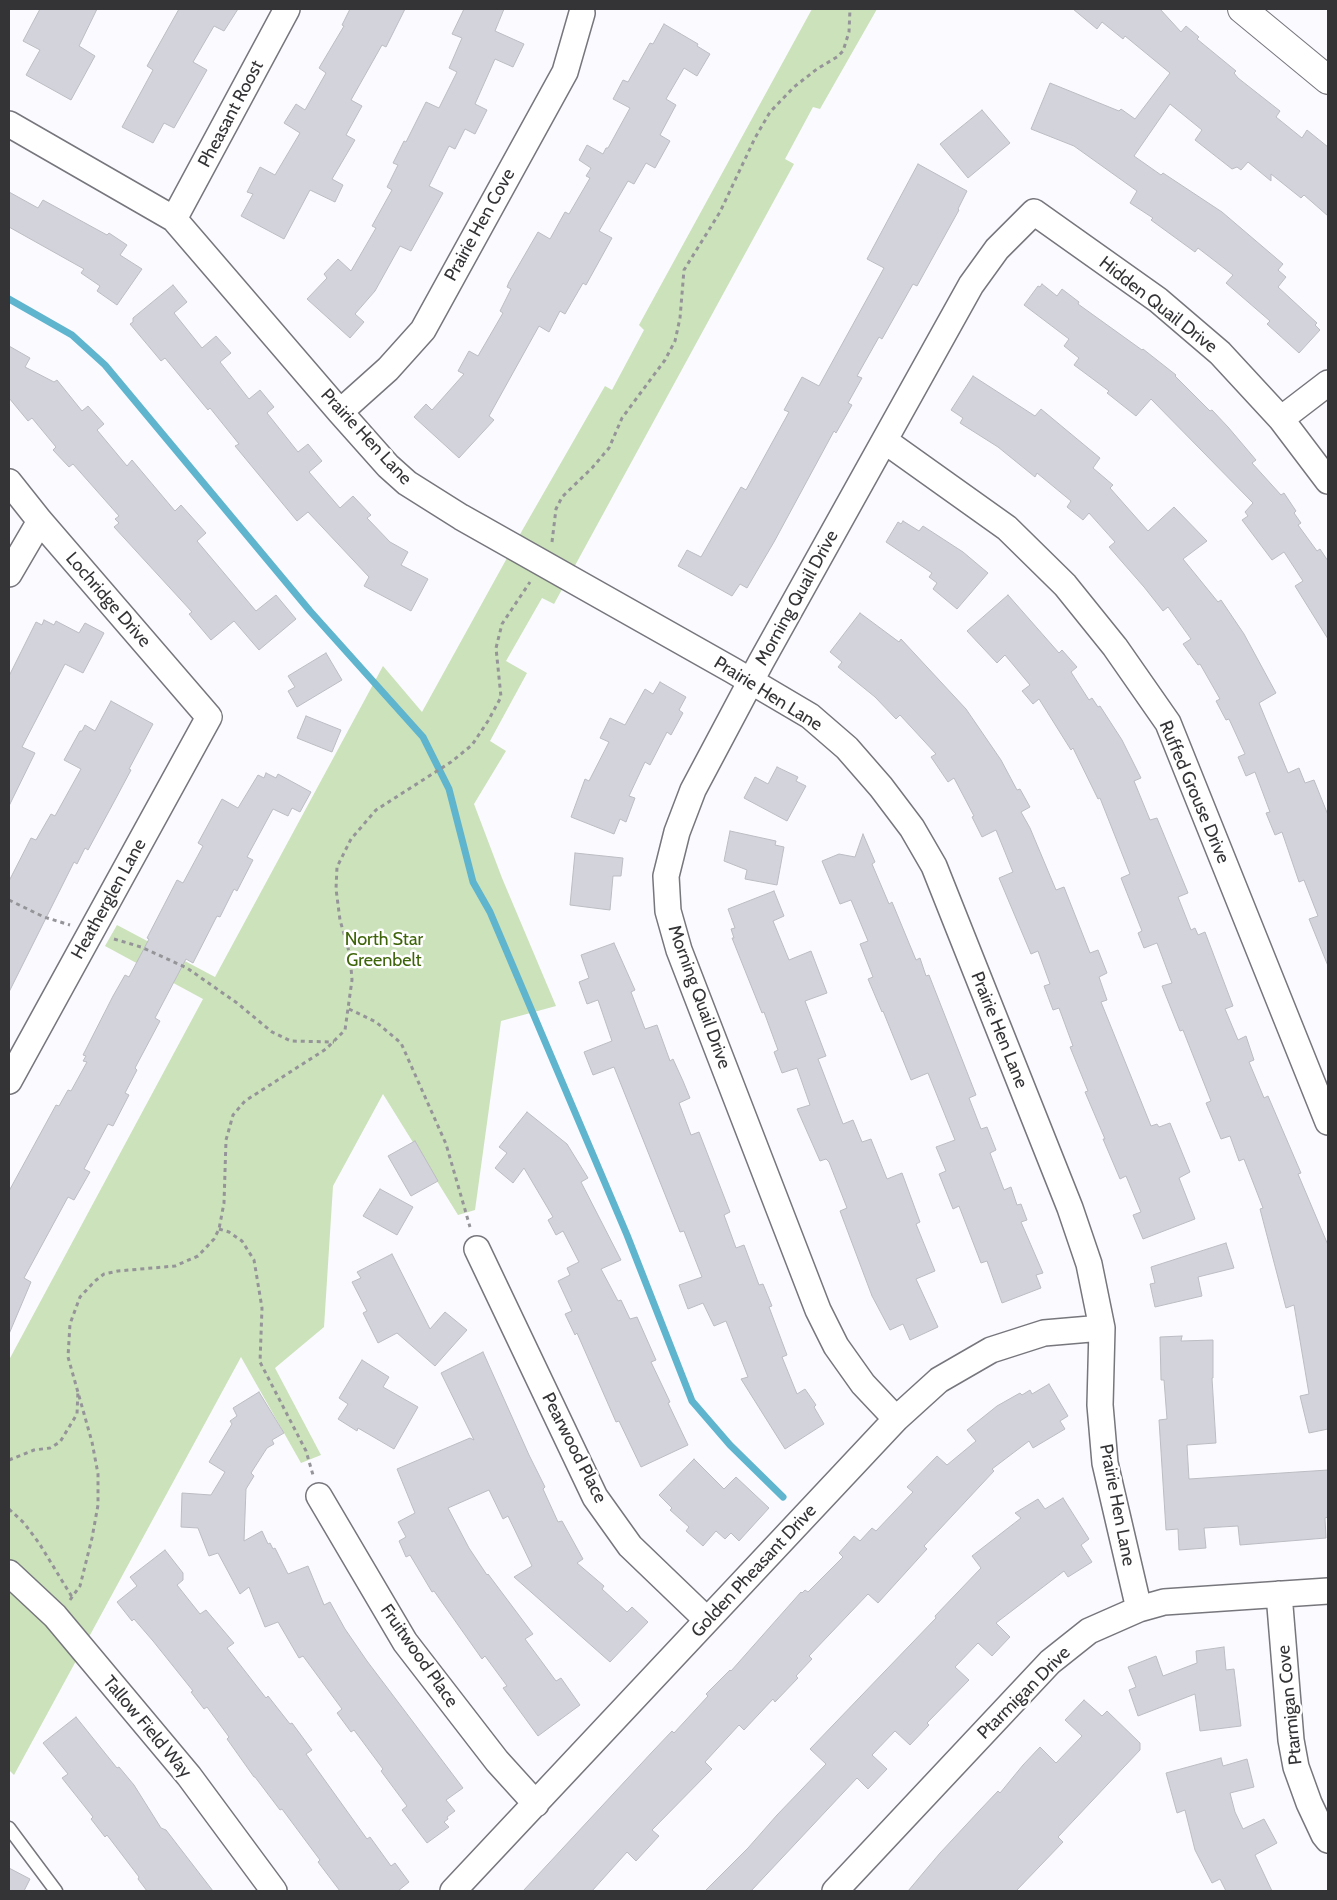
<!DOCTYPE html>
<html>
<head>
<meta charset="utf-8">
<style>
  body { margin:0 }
  #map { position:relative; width:1337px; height:1900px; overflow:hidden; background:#fafaff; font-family:Cabin,sans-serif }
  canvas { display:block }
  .frame { position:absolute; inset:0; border:10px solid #343437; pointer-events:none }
</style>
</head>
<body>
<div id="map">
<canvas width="1337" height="1900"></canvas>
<div class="frame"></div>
</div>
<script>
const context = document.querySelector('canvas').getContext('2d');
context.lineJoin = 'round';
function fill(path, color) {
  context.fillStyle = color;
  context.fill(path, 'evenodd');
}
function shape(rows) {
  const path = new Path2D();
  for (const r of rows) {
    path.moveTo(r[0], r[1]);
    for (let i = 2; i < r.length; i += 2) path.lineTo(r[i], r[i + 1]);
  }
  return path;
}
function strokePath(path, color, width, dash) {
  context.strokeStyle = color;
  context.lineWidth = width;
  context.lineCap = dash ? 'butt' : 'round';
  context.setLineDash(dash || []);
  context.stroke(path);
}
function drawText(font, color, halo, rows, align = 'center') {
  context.font = font + ' Cabin,sans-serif';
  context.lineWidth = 5;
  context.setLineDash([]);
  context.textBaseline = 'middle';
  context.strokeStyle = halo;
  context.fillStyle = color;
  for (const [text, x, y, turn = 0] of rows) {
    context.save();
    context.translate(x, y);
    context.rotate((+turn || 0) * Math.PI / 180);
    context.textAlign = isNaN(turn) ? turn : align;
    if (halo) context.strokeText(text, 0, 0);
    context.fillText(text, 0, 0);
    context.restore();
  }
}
const green = shape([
  [812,9,877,9,820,109,813,107,785,159,794,164,554,604,542,598,506,661,527,673,490,741,506,751,474,804,502,878,556,1006,501,1021,475,1210,458,1215,383,1094,333,1186,324,1327,275,1368,321,1455,301,1463,241,1357,14,1775,9,1770,9,1360,203,999,105,946,117,925,215,977,383,666,422,712,523,529,605,386,612,390,644,330,639,325]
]);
const stream = shape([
  [9,299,72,335,105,365,310,611,423,737,449,789,473,882,490,912,627,1235,692,1401,730,1445,783,1497]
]);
const building = shape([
  [40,9,97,9,79,46,95,56,71,100,26,75,40,50,23,41,40,9],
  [179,9,238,9,224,31,214,26,193,62,207,70,174,128,164,123,153,143,122,127,153,70,147,66,179,9],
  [350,9,405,9,386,47,382,45,351,100,362,106,346,135,355,140,332,179,343,185,335,202,310,190,284,239,241,216,253,194,247,192,260,167,275,175,300,133,284,123,296,104,305,110,326,73,319,68,344,26,342,25,350,9],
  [464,9,504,9,495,31,524,44,513,67,495,59,475,104,487,110,475,134,465,129,455,149,449,146,429,186,443,193,411,251,400,246,375,291,355,314,364,322,350,338,307,299,327,278,324,274,338,259,351,271,376,228,372,226,392,190,387,187,398,165,393,163,404,141,406,142,426,102,439,108,457,72,449,68,462,38,452,34,464,9],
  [1073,9,1160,9,1181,32,1186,26,1199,37,1197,39,1236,71,1234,73,1238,78,1280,111,1276,117,1302,138,1307,130,1328,147,1328,216,1304,195,1301,198,1271,174,1271,181,1248,162,1241,170,1237,167,1232,169,1195,140,1202,130,1170,104,1134,156,1161,175,1163,173,1222,212,1283,264,1278,270,1286,277,1278,287,1317,323,1315,325,1320,330,1299,353,1267,324,1270,321,1226,283,1233,275,1198,248,1195,252,1151,220,1153,218,1130,203,1137,191,1074,146,1031,129,1050,83,1119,111,1121,109,1135,119,1170,73,1125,36,1123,39,1102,22,1097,29,1073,9],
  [664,24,698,44,697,46,710,54,697,76,684,68,666,99,676,105,660,135,670,141,655,168,646,163,634,184,628,181,599,231,612,238,586,285,583,283,565,314,560,311,549,332,539,326,489,416,494,420,459,458,414,417,426,404,432,410,464,374,458,371,469,351,478,356,503,313,500,311,511,289,507,287,509,282,538,232,550,239,565,212,569,214,590,178,586,176,591,168,579,160,587,145,603,154,606,148,608,148,630,108,613,99,623,80,628,82,650,43,653,44,664,24],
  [982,110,1010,143,968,178,940,144,982,110],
  [918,164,967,191,958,209,959,210,917,286,913,284,882,339,879,337,857,376,862,378,848,403,852,405,836,433,834,431,774,542,747,588,740,584,732,596,678,566,687,550,701,557,741,487,746,490,789,412,784,410,802,377,819,386,884,268,867,259,918,164],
  [9,192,38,208,43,200,107,235,109,233,127,245,120,255,142,269,117,305,97,291,100,286,81,273,84,269,9,227,9,192],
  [1042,284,1057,296,1062,289,1079,302,1078,304,1142,350,1143,349,1176,375,1175,376,1210,411,1212,410,1228,427,1256,460,1252,463,1281,495,1284,493,1296,511,1294,513,1301,523,1298,525,1317,551,1320,549,1328,561,1328,639,1295,586,1303,581,1284,552,1272,560,1242,520,1248,516,1245,512,1253,503,1151,399,1136,416,1107,393,1109,391,1074,365,1079,358,1064,346,1069,339,1024,305,1038,286,1040,287,1042,284],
  [173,285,187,302,174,313,202,348,216,336,231,353,220,362,249,399,260,390,274,407,267,413,298,452,308,444,322,461,309,472,340,508,353,496,371,515,367,518,390,542,408,552,401,565,428,579,411,611,364,586,369,577,308,512,297,521,235,446,239,444,210,408,208,410,165,358,161,361,130,324,133,322,133,318,173,285],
  [9,346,30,358,25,367,54,382,57,380,82,411,88,406,104,424,97,430,127,466,132,460,175,511,181,505,206,533,197,541,256,611,276,595,296,619,259,650,234,621,211,640,189,614,192,612,114,527,119,523,115,519,119,516,73,464,69,467,53,450,56,447,32,418,28,421,9,398,9,346],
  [973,376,1035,416,1041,409,1100,458,1093,468,1113,485,1110,488,1148,531,1174,507,1207,541,1183,559,1218,602,1221,600,1244,634,1276,693,1259,703,1288,773,1299,768,1305,783,1314,780,1328,815,1328,966,1309,919,1318,916,1304,880,1299,882,1282,832,1275,835,1266,813,1270,812,1255,772,1246,776,1238,757,1245,754,1229,719,1226,720,1216,701,1220,699,1200,664,1198,665,1183,644,1191,639,1168,607,1163,611,1144,587,1109,547,1115,542,1089,513,1083,520,1067,507,1071,501,1037,473,1035,477,998,447,960,423,963,418,951,410,973,376],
  [903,521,919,531,923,526,963,552,988,573,957,609,933,589,937,583,929,577,932,573,886,542,898,522,901,524,903,521],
  [1008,595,1059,653,1062,650,1077,667,1071,672,1089,700,1092,698,1098,707,1100,706,1122,740,1141,778,1134,781,1150,820,1157,818,1188,893,1178,897,1191,930,1195,928,1198,935,1205,932,1233,1006,1225,1009,1238,1040,1246,1036,1254,1060,1249,1062,1264,1098,1268,1096,1301,1173,1298,1174,1328,1245,1328,1429,1309,1433,1300,1396,1309,1394,1294,1305,1286,1308,1260,1209,1263,1208,1244,1159,1239,1161,1230,1136,1221,1139,1206,1103,1211,1101,1183,1030,1180,1031,1162,986,1172,983,1157,943,1144,948,1138,933,1142,931,1121,878,1130,874,1100,798,1098,799,1073,748,1071,750,1039,699,1033,704,1022,691,1030,685,1005,655,997,663,967,631,1008,595],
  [860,613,899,642,901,639,966,709,1001,760,1017,790,1020,789,1030,807,1021,812,1030,828,1056,890,1064,887,1090,953,1098,950,1107,973,1099,977,1107,1000,1101,1002,1151,1126,1157,1124,1159,1127,1170,1123,1190,1172,1179,1178,1195,1219,1143,1239,1133,1215,1141,1212,1126,1176,1120,1179,1103,1139,1105,1139,1085,1092,1088,1091,1070,1047,1073,1046,1059,1008,1053,1010,1044,986,1050,984,1038,951,1031,954,999,878,1013,872,996,830,982,837,972,817,974,816,954,778,948,782,931,757,936,754,900,715,896,719,875,697,838,667,842,662,830,652,860,613],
  [44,620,54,625,56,621,79,633,85,623,104,633,83,673,65,664,22,747,35,753,9,806,9,676,36,622,42,625,44,620],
  [326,653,342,680,297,707,288,691,295,687,288,676,326,653],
  [660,682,686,697,679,710,683,713,671,735,667,732,650,765,645,762,629,796,635,798,626,822,620,819,614,834,571,817,585,779,589,781,609,742,600,738,610,718,625,725,645,689,653,694,660,682],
  [111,701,153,724,129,769,131,770,115,800,88,850,85,848,77,864,74,862,9,992,9,881,31,838,36,840,51,814,55,816,81,769,64,760,80,731,82,731,85,725,95,731,111,701],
  [306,716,341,730,332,752,297,738,306,716],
  [777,767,798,777,796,781,806,786,787,821,744,798,755,777,768,784,777,767],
  [266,773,276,778,278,774,311,792,300,812,292,808,288,816,273,809,247,857,253,860,237,891,234,889,220,917,217,916,193,963,186,959,155,1018,160,1021,135,1068,137,1070,125,1093,129,1095,113,1126,108,1124,84,1169,90,1172,74,1200,68,1197,24,1278,31,1282,9,1334,9,1191,56,1105,59,1106,68,1090,71,1091,87,1062,83,1061,86,1056,83,1055,113,996,125,975,129,977,149,939,147,938,177,880,183,883,203,846,198,843,222,799,238,808,258,775,264,778,266,773],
  [730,831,776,841,775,845,784,847,777,885,745,879,747,870,724,861,730,831],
  [863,834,875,862,872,864,889,904,892,902,916,960,920,958,926,976,929,975,976,1095,969,1098,981,1129,987,1127,996,1150,990,1153,1004,1190,1011,1187,1017,1205,1021,1204,1027,1220,1021,1222,1043,1273,1036,1275,1041,1288,1002,1303,987,1261,981,1263,959,1206,953,1209,939,1174,946,1171,936,1147,955,1140,928,1073,911,1080,883,1011,882,1012,868,979,873,977,860,944,868,941,851,900,840,904,822,861,839,854,855,857,863,834],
  [575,853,623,858,621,876,613,876,610,910,570,905,575,853],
  [774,891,784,916,773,921,789,960,811,951,827,993,805,1001,826,1056,818,1059,843,1124,853,1120,862,1142,871,1139,887,1179,902,1173,920,1222,916,1224,935,1271,916,1279,938,1327,910,1340,903,1324,890,1330,872,1296,840,1211,847,1208,829,1162,826,1159,820,1161,797,1109,810,1105,797,1068,782,1073,774,1052,778,1050,764,1012,762,1013,732,938,734,938,731,929,735,928,728,909,774,891],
  [614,943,635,990,631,992,645,1029,657,1025,670,1061,673,1059,683,1081,690,1098,679,1103,691,1135,699,1132,730,1212,724,1215,736,1248,744,1245,759,1285,763,1284,772,1306,769,1307,787,1355,782,1357,797,1394,805,1389,816,1405,814,1407,824,1424,785,1449,741,1379,748,1377,726,1321,714,1326,703,1303,688,1309,679,1285,702,1277,684,1231,680,1232,614,1067,593,1075,584,1052,612,1041,598,1000,587,1004,579,982,589,978,581,955,614,943],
  [527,1112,567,1144,588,1178,581,1182,621,1260,601,1269,618,1301,621,1300,630,1319,637,1317,656,1360,651,1362,670,1402,668,1403,688,1445,641,1467,619,1421,616,1422,577,1333,575,1335,565,1314,572,1311,558,1281,570,1275,567,1268,579,1262,563,1231,556,1235,548,1220,553,1217,524,1168,513,1183,495,1168,507,1153,499,1147,527,1112],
  [415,1141,438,1181,411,1196,388,1156,415,1141],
  [380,1189,413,1207,397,1235,363,1216,380,1189],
  [1226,1243,1234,1268,1198,1277,1202,1296,1155,1307,1150,1284,1155,1283,1151,1267,1226,1243],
  [392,1254,430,1329,445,1312,467,1330,435,1366,397,1333,378,1343,363,1313,367,1311,352,1282,361,1278,357,1272,392,1254],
  [1182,1336,1181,1341,1213,1340,1213,1378,1212,1378,1216,1443,1187,1445,1189,1479,1328,1470,1328,1517,1325,1518,1326,1538,1240,1545,1238,1526,1204,1528,1206,1548,1179,1550,1178,1529,1166,1530,1159,1420,1167,1419,1164,1380,1161,1380,1160,1337,1182,1336],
  [483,1352,529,1455,545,1487,543,1489,558,1522,562,1521,583,1559,577,1563,604,1586,602,1589,627,1612,632,1607,648,1622,610,1662,514,1577,532,1566,508,1516,503,1519,489,1490,448,1508,469,1548,487,1575,488,1574,533,1634,525,1639,556,1681,561,1678,580,1705,538,1736,503,1688,507,1686,485,1656,482,1659,434,1591,432,1592,410,1555,406,1557,399,1541,406,1537,398,1522,415,1513,397,1469,470,1438,474,1440,441,1373,483,1352],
  [362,1360,389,1377,383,1387,418,1407,394,1449,358,1428,357,1431,338,1419,348,1404,339,1398,362,1360],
  [1049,1384,1068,1416,1060,1421,1065,1429,1033,1448,1029,1441,992,1469,994,1471,924,1546,927,1549,878,1603,868,1594,809,1656,812,1659,796,1676,798,1678,775,1702,773,1699,744,1730,739,1725,705,1762,712,1769,652,1830,659,1836,636,1861,627,1852,592,1891,523,1891,653,1751,672,1731,674,1733,708,1696,706,1694,730,1670,731,1671,801,1592,802,1593,805,1590,808,1592,843,1557,839,1553,854,1536,860,1541,872,1528,876,1531,913,1492,907,1487,937,1456,947,1465,976,1441,967,1430,997,1406,1020,1393,1022,1395,1030,1390,1032,1394,1049,1384],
  [259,1392,284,1433,272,1440,274,1444,267,1448,251,1473,254,1476,246,1489,244,1541,262,1531,268,1544,270,1543,273,1549,275,1548,288,1574,308,1566,324,1605,330,1602,345,1629,367,1661,463,1788,446,1800,455,1811,447,1817,448,1819,444,1822,449,1827,427,1843,402,1810,407,1806,381,1771,383,1769,354,1730,351,1732,337,1713,342,1709,303,1656,299,1658,278,1622,265,1627,249,1587,240,1594,218,1553,209,1556,198,1528,181,1527,182,1493,211,1495,225,1472,209,1462,232,1424,230,1421,237,1416,233,1408,259,1392],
  [694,1459,724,1489,736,1477,769,1508,739,1541,731,1533,725,1539,716,1531,703,1546,686,1531,689,1527,670,1510,672,1508,659,1495,694,1459],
  [1063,1498,1089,1539,1081,1545,1092,1562,1068,1577,1064,1571,996,1623,1010,1637,992,1656,978,1643,955,1667,969,1680,927,1723,929,1725,910,1745,895,1731,872,1755,887,1769,868,1789,857,1778,751,1891,705,1891,748,1848,777,1815,826,1764,810,1749,936,1618,935,1616,981,1568,972,1556,1021,1518,1015,1513,1038,1499,1045,1509,1063,1498],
  [165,1550,183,1573,183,1580,177,1585,200,1614,206,1610,234,1643,227,1648,266,1698,268,1696,290,1724,292,1723,312,1750,306,1754,367,1839,370,1837,391,1866,395,1863,409,1882,398,1891,340,1891,318,1862,320,1860,282,1809,280,1810,255,1777,254,1777,227,1739,229,1737,207,1707,204,1709,191,1692,193,1691,153,1641,134,1619,132,1621,117,1602,137,1586,130,1577,165,1550],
  [1224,1647,1226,1670,1234,1669,1241,1726,1200,1731,1195,1694,1138,1716,1129,1690,1136,1687,1128,1667,1156,1656,1163,1676,1197,1663,1196,1651,1224,1647],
  [1084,1700,1102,1716,1107,1711,1140,1743,1140,1750,1058,1837,1063,1842,1016,1891,908,1891,940,1853,979,1811,998,1791,1000,1793,1023,1765,1040,1747,1056,1763,1082,1736,1065,1720,1084,1700],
  [76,1717,117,1768,119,1767,134,1785,161,1828,166,1830,213,1891,147,1891,138,1879,139,1877,107,1835,105,1837,91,1819,93,1817,62,1778,68,1774,43,1743,76,1717],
  [1221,1758,1223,1766,1247,1759,1254,1787,1230,1793,1235,1812,1243,1829,1264,1819,1277,1843,1255,1855,1272,1891,1226,1891,1220,1879,1212,1883,1195,1850,1185,1810,1177,1813,1166,1773,1221,1758],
  [9,1868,30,1879,24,1891,9,1891,9,1868]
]);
const path = shape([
  [552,542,556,509,562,497,592,468,609,448,622,418,665,360,675,341,680,318,684,270,720,212,755,138,770,112,794,87,817,69,837,57,843,51,849,32,850,9],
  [9,900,44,917,70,925],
  [114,939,141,947,187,968,237,1003,272,1032,291,1041,334,1042],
  [349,1009,376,1022,401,1043,446,1144,470,1227],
  [219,1229,229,1232,242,1241,254,1260,262,1308,260,1362,306,1451,313,1475],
  [9,1460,34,1450,50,1448,60,1442,77,1414,78,1390],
  [9,1509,24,1523,39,1543,72,1597],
  [70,1600,80,1586,92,1538,98,1505,98,1474,92,1442,68,1357,70,1324,80,1297,95,1281,104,1274,118,1271,175,1266,198,1256,214,1239,219,1229,224,1203,226,1140,233,1115,245,1101,326,1049,345,1030,352,980,350,955,340,920,336,889,337,867,351,839,376,810,451,762,472,745,488,721,501,697,496,648,502,624,530,582]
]);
const lane = shape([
  [9,1828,56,1891]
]);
const street = shape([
  [9,124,174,219,340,412,388,466,407,483,461,517,732,670,810,716,847,748,881,787,912,828,934,866,1070,1208,1089,1264,1102,1328,1100,1405,1105,1463,1139,1609],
  [174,219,287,9],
  [340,412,388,369,423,330,565,72,582,13],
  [1281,419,1328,383],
  [885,441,1007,528,1065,585,1115,647,1168,723,1328,1122],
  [9,482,40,521,209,717,9,1081],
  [9,574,40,521],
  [477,1249,595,1497,630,1546,707,1620],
  [896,1419,863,1384,836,1346,818,1310,679,950,668,911,666,876,677,832,693,790,761,662,971,285,997,249,1034,212,1158,300,1220,353,1281,419,1328,481],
  [319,1496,405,1642,497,1761,536,1804],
  [9,1573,55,1616,189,1776,274,1891],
  [1279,1594,1291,1740,1296,1767,1309,1803,1324,1835,1328,1840],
  [453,1891,896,1419,939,1380,991,1350,1044,1333,1102,1328],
  [835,1891,1050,1662,1089,1631,1139,1609,1164,1602,1328,1591]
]);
const secondary = shape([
  [1242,9,1328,80]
]);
const streetNames = [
  ["Pheasant Roost",231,114,-62],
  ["Prairie Hen Cove",480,225,-61],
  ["Hidden Quail Drive",1158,305,38],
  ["Prairie Hen Lane",366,437,47],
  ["Morning Quail Drive",797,598,-61],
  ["Lochridge Drive",108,600,49],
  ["Prairie Hen Lane",768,694,32],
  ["Ruffed Grouse Drive",1194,792,67],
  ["Heatherglen Lane",109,899,-61],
  ["Morning Quail Drive",699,997,70],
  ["Prairie Hen Lane",999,1030,68],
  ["Pearwood Place",574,1448,63],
  ["Prairie Hen Lane",1117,1505,79],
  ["Golden Pheasant Drive",754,1571,-47],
  ["Fruitwood Place",419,1656,55],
  ["Ptarmigan Drive",1024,1693,-45],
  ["Ptarmigan Cove",1290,1705,-96],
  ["Tallow Field Way",147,1727,50]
];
const parkNames = [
  ["North Star",384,940],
  ["Greenbelt",384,961]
];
fill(green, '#cce2ba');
strokePath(stream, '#5fb4ce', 7);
fill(building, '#d3d4db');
strokePath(building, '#bcbcc4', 1);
strokePath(lane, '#76767d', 15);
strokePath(street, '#76767d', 28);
strokePath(secondary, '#76767d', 30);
strokePath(path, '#959599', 3, [4, 4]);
strokePath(lane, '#fff', 12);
strokePath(street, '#fff', 25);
strokePath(secondary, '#fff', 28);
drawText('18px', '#343437', '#fff', streetNames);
drawText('18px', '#3e6409', '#fff', parkNames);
</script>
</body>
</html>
